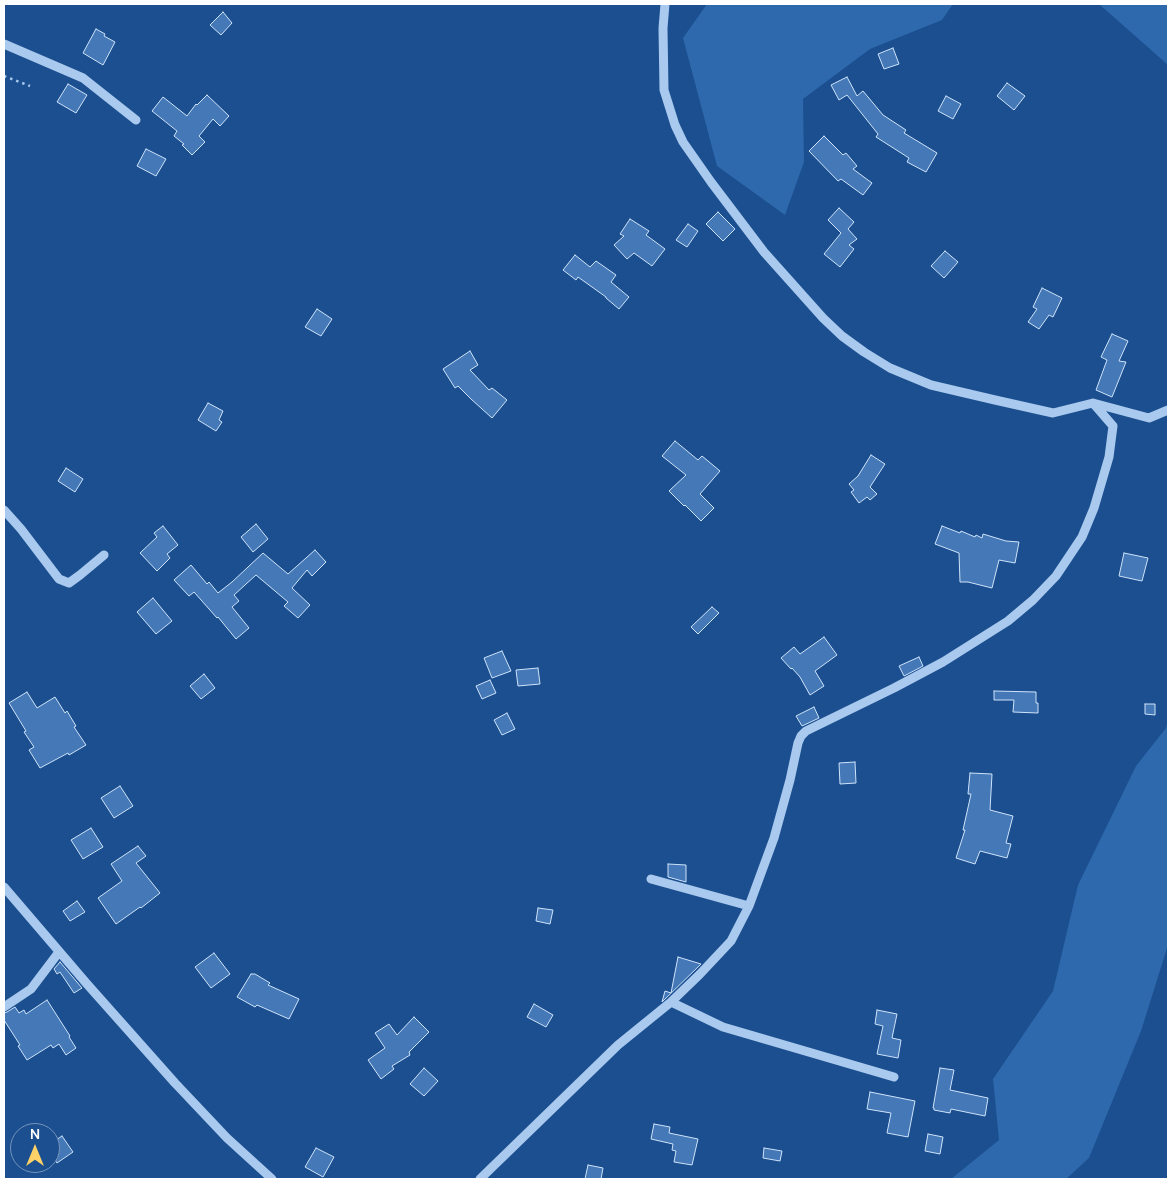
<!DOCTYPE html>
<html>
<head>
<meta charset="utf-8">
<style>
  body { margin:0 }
  #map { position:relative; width:1172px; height:1183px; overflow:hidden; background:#1b4f8f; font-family:Manrope,sans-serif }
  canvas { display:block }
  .frame { position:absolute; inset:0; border:5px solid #fff; pointer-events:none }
  .north { position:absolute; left:10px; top:1123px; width:50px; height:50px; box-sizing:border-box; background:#1b4f8f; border:1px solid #7695bc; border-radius:50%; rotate:0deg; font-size:14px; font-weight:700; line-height:20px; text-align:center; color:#fff }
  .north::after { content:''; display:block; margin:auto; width:18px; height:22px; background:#ffd166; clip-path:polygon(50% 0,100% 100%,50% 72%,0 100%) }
</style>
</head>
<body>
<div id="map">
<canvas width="1172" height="1183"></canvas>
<div class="frame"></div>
<div class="north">N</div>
</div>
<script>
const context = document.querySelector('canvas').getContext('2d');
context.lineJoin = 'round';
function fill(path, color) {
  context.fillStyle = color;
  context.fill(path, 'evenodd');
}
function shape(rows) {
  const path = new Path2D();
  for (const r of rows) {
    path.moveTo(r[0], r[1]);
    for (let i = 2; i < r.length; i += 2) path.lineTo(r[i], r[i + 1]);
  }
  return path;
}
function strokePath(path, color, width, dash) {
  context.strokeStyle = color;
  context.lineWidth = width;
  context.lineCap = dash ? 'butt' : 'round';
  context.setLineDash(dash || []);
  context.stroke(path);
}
const green = shape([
  [707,4,953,4,942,20,870,49,803,99,804,162,785,215,717,166,683,38],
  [1099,4,1168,4,1168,65],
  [1168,720,1168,945,1141,1031,1089,1158,1066,1179,951,1179,999,1140,993,1079,1053,991,1078,885,1136,766,1166,728]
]);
const building = shape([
  [223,12,232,23,221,35,210,25,223,12],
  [96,29,105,34,104,36,115,42,103,65,83,53,96,29],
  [893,48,899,64,884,69,878,54,893,48],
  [847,77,857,96,863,91,883,115,906,130,904,133,937,153,926,172,907,162,909,158,876,137,878,134,847,95,839,100,831,85,847,77],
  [1007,83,1025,96,1014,110,997,96,1007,83],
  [68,84,87,95,76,113,57,102,68,84],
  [207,95,229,116,220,126,213,119,199,136,205,142,192,155,182,145,184,144,174,136,177,131,152,111,163,97,187,116,196,104,197,105,207,95],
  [946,96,961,104,953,119,938,111,946,96],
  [824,136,843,155,846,153,857,166,853,169,872,183,863,195,841,179,838,181,809,151,824,136],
  [146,149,166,159,156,176,137,166,146,149],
  [839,208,854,222,848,229,857,239,849,245,854,249,840,267,824,254,841,233,828,220,839,208],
  [718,212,735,229,723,241,706,224,718,212],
  [630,219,649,231,646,235,665,249,652,266,634,253,627,259,614,245,624,236,620,234,630,219],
  [688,224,698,231,687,247,676,240,688,224],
  [945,251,958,262,944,278,931,266,945,251],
  [575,255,590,267,596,261,616,275,611,282,629,297,619,309,606,298,606,297,578,277,576,280,563,270,575,255],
  [1042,288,1062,298,1053,317,1049,315,1039,329,1028,322,1037,309,1033,307,1042,288],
  [317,309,332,319,321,336,305,327,317,309],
  [1112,334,1128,341,1119,361,1126,362,1112,397,1096,390,1107,360,1101,357,1112,334],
  [470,351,478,365,470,370,489,390,492,388,507,400,492,418,471,399,458,386,455,388,443,369,470,351],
  [208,403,223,411,219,420,222,422,216,431,198,420,208,403],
  [675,441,698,460,702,456,720,471,700,494,714,508,701,521,685,505,684,506,669,491,686,475,662,456,675,441],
  [871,455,885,464,870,487,877,494,870,500,867,497,859,503,851,492,854,490,849,484,858,476,871,455],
  [66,468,83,479,75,492,58,481,66,468],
  [256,524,268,539,253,552,241,537,256,524],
  [163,526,178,545,167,554,170,558,157,571,140,553,157,537,154,533,163,526],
  [942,526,960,533,961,531,975,537,976,535,982,538,983,534,1006,541,1019,542,1015,563,999,560,992,588,968,582,960,582,959,553,935,544,942,526],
  [315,550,326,562,312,576,307,570,292,588,310,605,298,618,284,606,288,602,256,575,234,595,239,601,232,607,249,628,236,639,218,617,217,618,194,592,189,596,174,580,191,565,207,584,209,582,218,593,232,582,263,553,288,574,315,550],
  [1124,553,1148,558,1142,581,1119,576,1124,553],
  [153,598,172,621,156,634,137,612,153,598],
  [712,607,719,613,698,634,691,627,712,607],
  [824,637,837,655,815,671,824,686,810,695,800,677,792,668,791,669,781,658,794,647,800,654,824,637],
  [502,651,511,671,492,678,484,658,502,651],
  [919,657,923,666,904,676,899,666,919,657],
  [538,668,540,684,518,686,516,670,538,668],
  [204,674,215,688,201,699,190,686,204,674],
  [490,680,496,693,482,699,476,686,490,680],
  [994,691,1036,692,1036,703,1038,703,1038,713,1013,712,1014,700,994,700,994,691],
  [27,692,37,708,55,697,65,713,67,711,76,726,74,727,86,745,69,755,68,753,40,768,29,750,34,747,24,732,26,731,9,703,27,692],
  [1145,704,1155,704,1155,715,1145,714,1145,704],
  [814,707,819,718,802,726,796,716,814,707],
  [507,713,515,729,502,735,494,720,507,713],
  [855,762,856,783,840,784,839,763,855,762],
  [970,773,992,774,990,810,1013,816,1006,843,1011,844,1007,858,980,851,975,864,956,858,965,830,963,830,971,794,968,794,970,773],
  [120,786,133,806,114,818,101,798,120,786],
  [91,828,103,847,83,859,71,840,91,828],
  [138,846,146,856,136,863,160,893,141,908,140,907,116,924,98,898,122,881,111,864,138,846],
  [668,864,686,865,686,882,668,877,668,864],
  [77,901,85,912,70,921,63,911,77,901],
  [538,908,553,910,550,924,536,921,538,908],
  [214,953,230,974,211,988,195,967,214,953],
  [678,957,701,964,662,1002,665,991,671,993,678,957],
  [60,962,82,988,74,993,60,972,57,974,54,969,60,962],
  [251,974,255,974,270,983,268,985,299,999,289,1019,257,1005,255,1007,237,997,251,974],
  [47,1000,70,1036,69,1037,76,1048,66,1055,59,1044,53,1048,51,1045,27,1060,18,1046,20,1045,4,1020,4,1013,7,1012,15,1007,19,1013,24,1010,26,1014,47,1000],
  [534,1004,553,1015,546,1027,527,1017,534,1004],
  [877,1010,897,1014,892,1038,901,1040,898,1058,877,1054,883,1026,875,1024,877,1010],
  [414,1017,429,1032,409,1052,410,1055,392,1066,394,1069,381,1079,368,1060,385,1048,375,1033,389,1024,397,1035,414,1017],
  [424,1068,438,1081,424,1096,410,1084,424,1068],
  [940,1068,954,1070,950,1090,988,1098,985,1116,951,1109,950,1113,934,1110,934,1108,933,1108,940,1068],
  [870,1092,915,1101,908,1137,887,1133,891,1113,867,1109,870,1092],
  [654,1124,670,1127,669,1133,698,1139,692,1165,674,1162,676,1151,672,1150,673,1144,651,1139,654,1124],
  [928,1134,943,1137,940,1154,925,1151,928,1134],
  [62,1136,73,1152,57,1163,50,1152,50,1144,62,1136],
  [316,1148,334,1157,323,1177,305,1167,316,1148],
  [764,1148,782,1151,780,1161,763,1158,764,1148],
  [588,1165,603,1168,601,1179,585,1179,588,1165]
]);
const path = shape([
  [4,76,30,86]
]);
const minor = shape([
  [665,4,663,28,664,90,675,125,683,142,711,182,764,252,823,318,842,336,864,352,890,368,931,385,995,400,1053,413,1093,403,1149,418,1168,410],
  [4,44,83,78,136,120],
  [4,510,21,529,59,579,69,583,80,575,104,555],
  [651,879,749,906],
  [4,887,87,984,175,1083,227,1138,272,1179],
  [671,1002,723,1027,894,1077],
  [4,1007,31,989,59,952],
  [480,1179,618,1045,671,1002,700,974,731,941,749,906,774,838,790,780,798,743,801,736,806,731,894,688,943,662,1008,621,1033,600,1056,576,1082,537,1094,508,1109,457,1113,426,1093,403]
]);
fill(green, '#2e69ad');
fill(building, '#4478b7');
strokePath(building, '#cfe3fa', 1);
strokePath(path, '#a9c9ee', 2.5, [2.5, 4]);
strokePath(minor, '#a9c9ee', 9);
</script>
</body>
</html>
